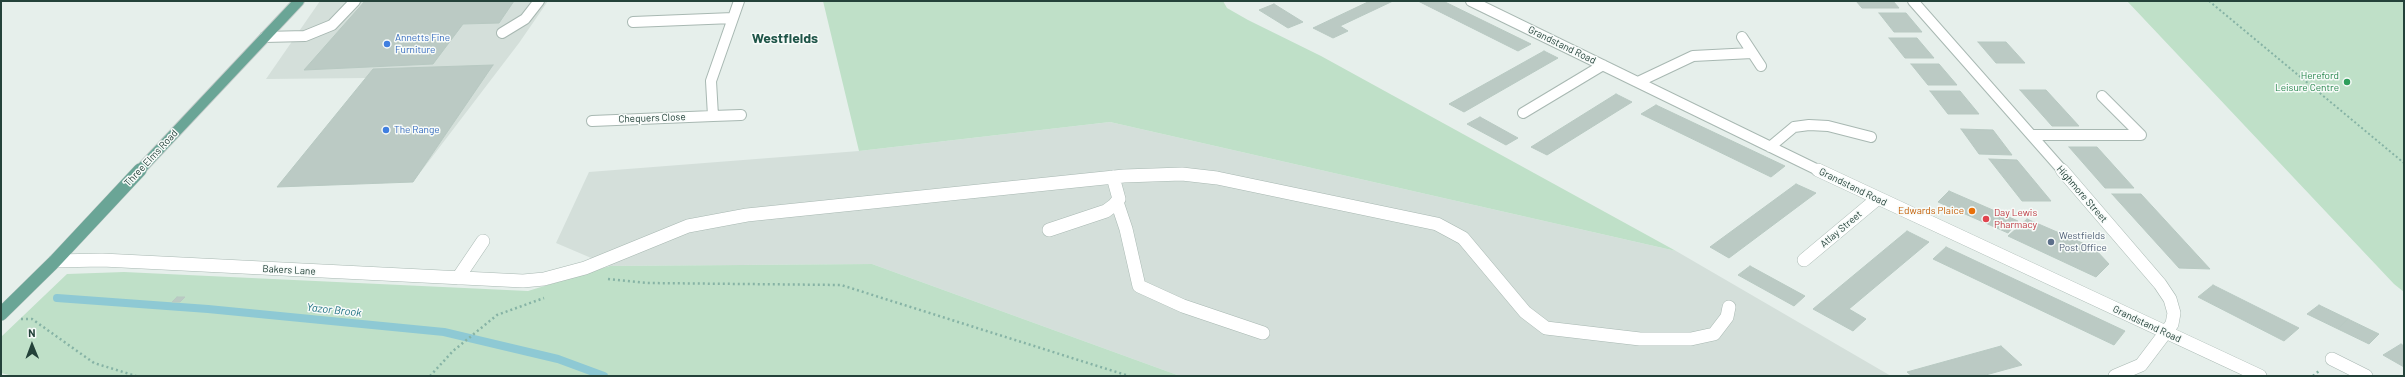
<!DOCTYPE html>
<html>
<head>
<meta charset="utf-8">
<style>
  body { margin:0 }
  #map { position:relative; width:2405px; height:377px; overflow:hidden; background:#e6efeb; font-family:Barlow,sans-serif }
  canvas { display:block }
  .frame { position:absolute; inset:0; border:2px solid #24423a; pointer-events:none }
  .north { position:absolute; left:12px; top:325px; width:40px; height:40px; -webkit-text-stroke:3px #f7fbf9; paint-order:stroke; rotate:359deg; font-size:11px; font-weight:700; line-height:16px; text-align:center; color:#24423a }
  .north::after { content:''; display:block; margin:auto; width:14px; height:18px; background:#24423a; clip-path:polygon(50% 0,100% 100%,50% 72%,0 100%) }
</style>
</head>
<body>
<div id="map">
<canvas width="2405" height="377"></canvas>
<div class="frame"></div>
<div class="north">N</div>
</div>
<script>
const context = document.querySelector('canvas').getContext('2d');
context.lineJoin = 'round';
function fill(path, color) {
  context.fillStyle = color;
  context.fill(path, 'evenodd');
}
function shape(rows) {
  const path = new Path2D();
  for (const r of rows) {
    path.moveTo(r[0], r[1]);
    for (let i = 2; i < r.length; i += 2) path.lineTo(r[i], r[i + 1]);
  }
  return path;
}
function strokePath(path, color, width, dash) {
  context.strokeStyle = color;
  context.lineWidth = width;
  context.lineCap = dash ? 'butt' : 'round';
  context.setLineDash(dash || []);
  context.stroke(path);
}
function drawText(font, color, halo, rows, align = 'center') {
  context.font = font + ' Barlow,sans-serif';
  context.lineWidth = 3;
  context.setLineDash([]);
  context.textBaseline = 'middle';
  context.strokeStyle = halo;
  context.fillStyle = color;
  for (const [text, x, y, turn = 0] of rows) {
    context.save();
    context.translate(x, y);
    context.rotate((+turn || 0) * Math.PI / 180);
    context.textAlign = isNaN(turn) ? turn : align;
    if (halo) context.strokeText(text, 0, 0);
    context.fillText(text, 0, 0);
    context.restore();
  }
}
const built = shape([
  [320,1,548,1,519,43,413,182,277,187,366,78,266,79],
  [1110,122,1676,251,1891,376,1180,376,872,264,610,266,556,243,589,172,859,151]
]);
const green = shape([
  [823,1,1223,1,1227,8,1248,20,1321,56,1676,251,1110,122,859,151],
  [2127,1,2404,1,2404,292,2394,284],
  [872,264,1180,376,13,376,1,373,1,337,67,274,124,272,528,291,610,266]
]);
const stream = shape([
  [57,298,208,309,444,332,558,359,604,376]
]);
const building = shape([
  [365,1,514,1,499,23,463,24,433,64,304,70,365,1],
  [1370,1,1393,1,1340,26,1348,31,1333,38,1313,28,1370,1],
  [1418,1,1443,1,1531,44,1518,51,1418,1],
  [1856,1,1893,1,1899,8,1862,8,1856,1],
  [1274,4,1303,22,1288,28,1259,10,1274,4],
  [1879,13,1906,13,1922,32,1894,32,1879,13],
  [1889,38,1917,38,1934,58,1905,58,1889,38],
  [1978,42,2006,42,2025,63,1996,63,1978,42],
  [1544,51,1558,58,1464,112,1449,104,1544,51],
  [1911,64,1939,64,1957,85,1928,85,1911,64],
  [493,65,413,182,277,187,373,69,493,65],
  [2020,90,2046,90,2079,126,2052,126,2020,90],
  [1930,91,1960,91,1979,114,1948,114,1930,91],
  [1616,94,1632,102,1547,155,1531,147,1616,94],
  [1656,105,1785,166,1771,177,1641,114,1656,105],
  [1480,117,1518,138,1506,145,1467,124,1480,117],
  [1961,129,1993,130,2012,155,1979,154,1961,129],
  [2069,147,2097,147,2134,188,2105,188,2069,147],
  [1989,159,2017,160,2051,201,2022,201,1989,159],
  [1796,184,1816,193,1729,258,1710,247,1796,184],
  [1949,191,2018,221,2008,233,1938,202,1949,191],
  [2112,194,2141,194,2210,269,2179,268,2112,194],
  [2027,219,2094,248,2109,264,2096,277,2008,236,2027,219],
  [1907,231,1929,242,1849,309,1866,319,1853,331,1813,309,1907,231],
  [1946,247,2125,331,2114,345,1933,259,1946,247],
  [1750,266,1805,296,1794,306,1738,275,1750,266],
  [2213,285,2299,328,2284,341,2198,297,2213,285],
  [177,297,185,297,180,302,172,302,177,297],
  [2319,305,2348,319,2338,329,2307,314,2319,305],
  [2348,319,2379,334,2369,344,2338,329,2348,319],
  [2401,344,2404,346,2404,367,2383,355,2401,344],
  [2001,346,2022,365,1982,376,1912,376,1907,372,2001,346]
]);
const pathFar1 = shape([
  [2209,1,2404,163]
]);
const path = shape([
  [608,279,647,283,841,285,1129,376],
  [21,319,32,319,94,363,136,376],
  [430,376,453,351,497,315,544,298],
  [2313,376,2319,371]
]);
const minorFar1 = shape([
  [1471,1,1820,171],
  [1913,1,2063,171],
  [633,22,733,18],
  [502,33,525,19,539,1],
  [265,37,305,36,332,25,355,1],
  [1742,37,1761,66],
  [1638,82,1693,56,1752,53],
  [1523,113,1603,65],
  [713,116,741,115],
  [592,121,713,116,711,81,739,1],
  [2032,135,2141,135,2102,96],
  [1770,147,1794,127,1809,125,1828,126,1871,137]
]);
const minor = shape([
  [1818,170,2260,376],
  [2062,170,2160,284,2170,299,2174,313,2172,324,2141,365,2115,376],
  [1117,202,1126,229,1139,286,1183,306,1263,333],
  [1049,230,1106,211,1114,205,1119,199,1113,177],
  [1804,260,1877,199],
  [55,261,102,260,523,281,544,279,585,268,688,226,747,215,1124,176,1182,174,1217,178,1437,224,1463,238,1525,312,1546,328,1640,339,1691,339,1714,334,1727,317,1729,307],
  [458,278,483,241],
  [2332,359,2366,376]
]);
const majorFar1 = shape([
  [139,171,299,1]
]);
const major = shape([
  [1,314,55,261,140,170]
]);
const markers = [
  [387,44,4,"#3f7fe0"],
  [2347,82,4,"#2e9e5b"],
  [386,130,4,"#3f7fe0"],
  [1972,211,4,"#e8710a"],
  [1986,219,4,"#e0444e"],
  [2051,242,4,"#5c6f8a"]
];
const shopNames = [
  ["Annetts Fine",395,38],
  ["Furniture",395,50],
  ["The Range",394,130]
];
const streetNames = [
  ["Grandstand Road",1562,45,26],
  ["Chequers Close",652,118,-2],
  ["Three Elms Road",151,158,-47],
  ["Grandstand Road",1853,187,26],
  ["Highmore Street",2082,194,49],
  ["Atlay Street",1841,229,-40],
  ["Bakers Lane",289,270,3],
  ["Grandstand Road",2147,324,25]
];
const leisureNames = [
  ["Hereford",2339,76],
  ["Leisure Centre",2339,88]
];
const foodNames = [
  ["Edwards Plaice",1964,211]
];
const healthNames = [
  ["Day Lewis",1994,213],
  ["Pharmacy",1994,225]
];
const serviceNames = [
  ["Westfields",2059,236],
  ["Post Office",2059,248]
];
const waterNames = [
  ["Yazor Brook",334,310,6]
];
const districtNames = [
  ["Westfields",785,38]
];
fill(built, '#d4dfda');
fill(green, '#bfe0c8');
strokePath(stream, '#8ec9d4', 8);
fill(building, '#bbcac4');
strokePath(building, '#b8c9c2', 1);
strokePath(minorFar1, '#a8b8b2', 12);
strokePath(minor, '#a8b8b2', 14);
strokePath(majorFar1, '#c2cac8', 12);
strokePath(major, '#c2cac8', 14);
strokePath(pathFar1, '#86b3a5', 2, [2, 2.5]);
strokePath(path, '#86b3a5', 2.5, [2, 3]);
strokePath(minorFar1, '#fff', 10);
strokePath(minor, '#fff', 13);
strokePath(majorFar1, '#6aa596', 10);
strokePath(major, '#6aa596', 13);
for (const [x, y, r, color] of markers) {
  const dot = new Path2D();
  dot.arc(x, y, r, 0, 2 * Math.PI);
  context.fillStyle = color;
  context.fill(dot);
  strokePath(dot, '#f7fbf9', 1.5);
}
drawText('10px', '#366cbe', '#f7fbf9', shopNames, 'left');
drawText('10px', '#24423a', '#f7fbf9', streetNames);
drawText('10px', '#27864d', '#f7fbf9', leisureNames, 'right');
drawText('10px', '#c56008', '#f7fbf9', foodNames, 'right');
drawText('10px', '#be3a42', '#f7fbf9', healthNames, 'left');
drawText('10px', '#4e5e75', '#f7fbf9', serviceNames, 'left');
drawText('italic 11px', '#1c6f80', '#f7fbf9', waterNames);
drawText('bold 14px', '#1f5548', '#f7fbf9', districtNames);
</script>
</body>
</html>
